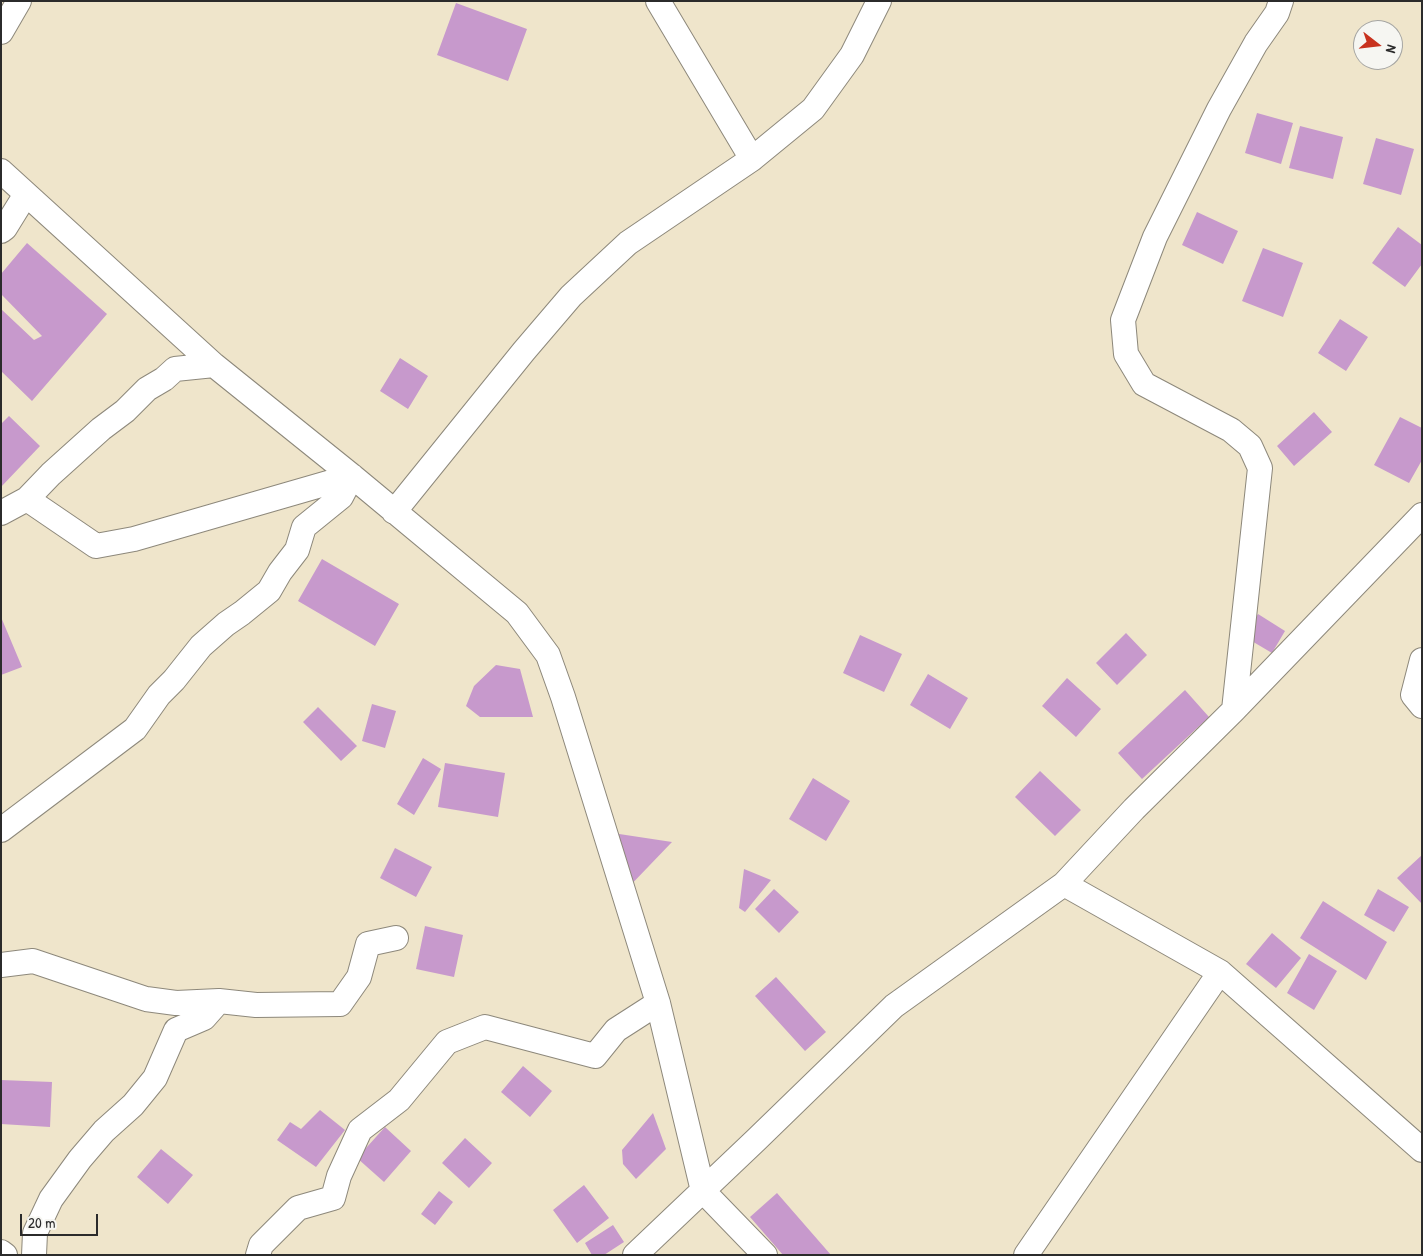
<!DOCTYPE html>
<html>
<head>
<meta charset="utf-8">
<style>
  body { margin:0 }
  #map { position:relative; width:1423px; height:1256px; overflow:hidden; background:#efe5cb; font-family:"Patrick Hand",sans-serif }
  canvas { display:block }
  .frame { position:absolute; inset:0; border:2px solid #2b2b2b; pointer-events:none }
  .north { position:absolute; left:1353px; top:20px; width:50px; height:50px; box-sizing:border-box; background:#f6f6f2; border:1px solid #a5a5a2; border-radius:50%; rotate:106deg; font-size:14px; font-weight:700; line-height:20px; text-align:center; color:#2b2b2b }
  .north::after { content:''; display:block; margin:auto; width:18px; height:22px; background:#c8321e; clip-path:polygon(50% 0,100% 100%,50% 72%,0 100%) }
  .scale { position:absolute; left:20px; top:1214px; width:78px; height:22px; box-sizing:border-box; border:2px solid #2b2b2b; border-top:0; padding-left:6px; font-size:15px; line-height:18px; white-space:nowrap; color:#2b2b2b; -webkit-text-stroke:4px #f6f6f2; paint-order:stroke }
</style>
</head>
<body>
<div id="map">
<canvas width="1423" height="1256"></canvas>
<div class="frame"></div>
<div class="north">N</div>
<div class="scale">20 m</div>
</div>
<script>
const context = document.querySelector('canvas').getContext('2d');
context.lineJoin = 'round';
function fill(path, color) {
  context.fillStyle = color;
  context.fill(path, 'evenodd');
}
function shape(rows) {
  const path = new Path2D();
  for (const r of rows) {
    path.moveTo(r[0], r[1]);
    for (let i = 2; i < r.length; i += 2) path.lineTo(r[i], r[i + 1]);
  }
  return path;
}
function strokePath(path, color, width, dash) {
  context.strokeStyle = color;
  context.lineWidth = width;
  context.lineCap = dash ? 'butt' : 'round';
  context.setLineDash(dash || []);
  context.stroke(path);
}
const building = shape([
  [456,3,527,29,508,81,437,55],
  [1257,113,1293,123,1281,164,1245,153],
  [1300,126,1343,137,1333,179,1289,168],
  [1376,138,1414,149,1401,195,1363,184],
  [1197,212,1238,231,1223,264,1182,245],
  [1398,227,1422,245,1422,264,1405,287,1372,263],
  [27,243,107,314,32,401,1,371,1,309,34,340,42,336,1,294,1,274],
  [1263,248,1303,263,1283,317,1242,301],
  [1340,319,1368,337,1346,371,1318,353],
  [400,358,428,376,408,409,380,391],
  [1314,412,1332,432,1294,466,1277,446],
  [9,416,40,446,1,487,1,424],
  [1400,417,1422,428,1422,460,1409,483,1374,465],
  [322,559,399,604,375,646,298,601],
  [1258,614,1285,631,1272,653,1245,637],
  [1,617,22,667,1,675],
  [1126,633,1147,655,1117,685,1096,663],
  [860,635,902,654,884,692,843,673],
  [496,665,520,669,533,717,480,717,466,706,474,686],
  [928,674,968,698,950,729,910,705],
  [1067,678,1101,709,1076,737,1042,706],
  [1185,690,1209,717,1142,779,1118,753],
  [372,704,396,711,385,748,362,741],
  [318,707,357,746,341,761,303,722],
  [423,758,441,769,414,815,397,804],
  [445,763,505,773,498,817,438,807],
  [1040,771,1081,810,1055,836,1015,797],
  [813,778,850,801,826,841,789,819],
  [606,832,672,842,624,892],
  [395,848,432,867,416,897,380,878],
  [1422,855,1422,904,1397,878],
  [744,869,771,880,745,912,739,908],
  [774,889,799,912,779,933,755,909],
  [1378,889,1409,907,1394,932,1364,915],
  [1323,901,1387,942,1366,980,1300,938],
  [425,926,463,935,454,977,416,969],
  [1272,933,1301,958,1276,988,1246,964],
  [1309,954,1337,971,1314,1010,1287,993],
  [776,977,826,1032,805,1051,755,996],
  [523,1066,552,1091,530,1117,501,1092],
  [1,1080,52,1082,50,1127,1,1124],
  [320,1110,345,1130,316,1167,277,1140,290,1122,301,1129],
  [653,1113,666,1149,636,1179,623,1164,622,1150],
  [385,1127,411,1151,384,1182,357,1158],
  [465,1138,492,1163,469,1188,442,1163],
  [161,1149,193,1175,168,1204,137,1177],
  [584,1185,609,1218,577,1243,553,1210],
  [439,1191,453,1202,435,1225,421,1214],
  [777,1193,831,1255,783,1255,750,1217],
  [613,1225,624,1242,604,1255,592,1255,585,1243]
]);
const street = shape([
  [658,1,752,159],
  [1,32,19,1],
  [1,171,214,365,352,476,517,613,548,655,563,697,658,1003,703,1191,765,1255],
  [1,231,5,228,26,194],
  [27,499,51,474,101,429,125,411,147,389,164,379,175,369,214,365],
  [394,512,524,351,571,296,628,243,752,159,813,109,852,55,879,1],
  [1,513,27,499,96,546,134,539,352,476],
  [1422,660,1413,695,1422,706],
  [1234,710,1260,468,1250,446,1231,430,1144,384,1126,354,1123,320,1155,237,1219,109,1256,43,1277,13,1281,1],
  [1,830,135,729,159,695,174,680,201,646,226,624,242,613,269,591,280,572,297,550,304,527,341,497,352,476],
  [1064,884,1220,972,1422,1150],
  [1,965,33,961,146,999,176,1003,219,1001],
  [1,1252,5,1255],
  [34,1255,35,1233,51,1199,80,1159,104,1131,133,1105,155,1078,176,1030,204,1018,219,1001,256,1005,340,1004,359,977,368,944,396,938],
  [258,1255,261,1245,298,1208,333,1198,339,1176,360,1130,399,1100,447,1042,485,1027,595,1056,616,1030,658,1003],
  [635,1255,756,1140,894,1006,1064,884,1134,809,1234,710,1422,515],
  [1026,1255,1220,972]
]);
fill(building, '#c799cc');
strokePath(street, '#8d887b', 26);
strokePath(street, '#fff', 24);
</script>
</body>
</html>
